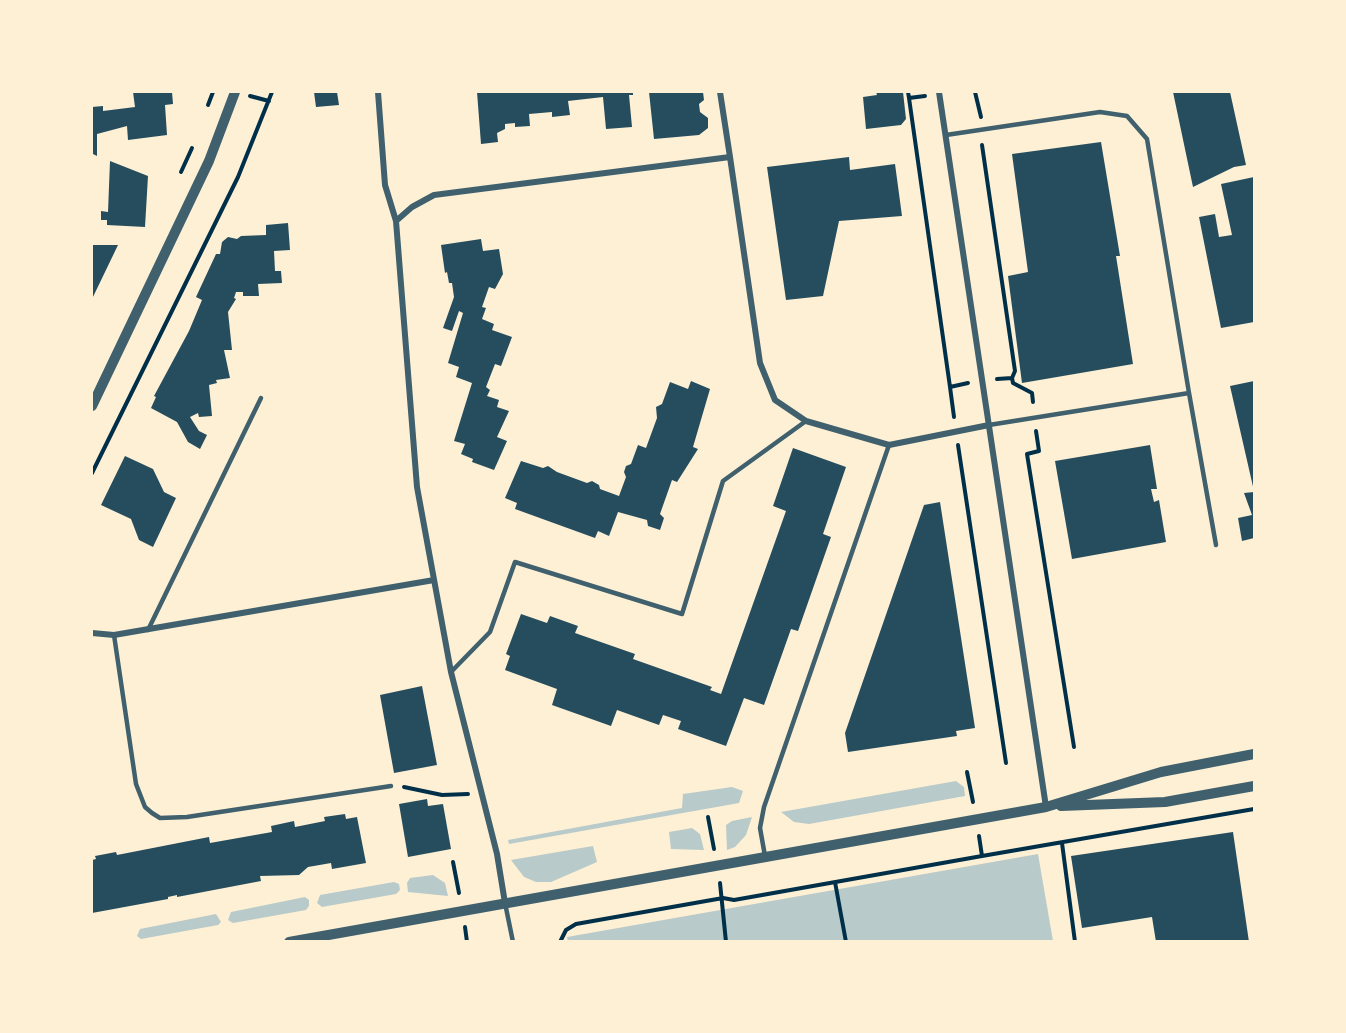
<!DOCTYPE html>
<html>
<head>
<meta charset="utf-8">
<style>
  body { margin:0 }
  #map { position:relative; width:1346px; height:1033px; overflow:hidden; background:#fdf0d5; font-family:"Work Sans",sans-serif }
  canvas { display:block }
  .frame { position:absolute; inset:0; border:93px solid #fdf0d5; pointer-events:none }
</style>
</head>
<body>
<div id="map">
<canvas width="1346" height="1033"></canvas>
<div class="frame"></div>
</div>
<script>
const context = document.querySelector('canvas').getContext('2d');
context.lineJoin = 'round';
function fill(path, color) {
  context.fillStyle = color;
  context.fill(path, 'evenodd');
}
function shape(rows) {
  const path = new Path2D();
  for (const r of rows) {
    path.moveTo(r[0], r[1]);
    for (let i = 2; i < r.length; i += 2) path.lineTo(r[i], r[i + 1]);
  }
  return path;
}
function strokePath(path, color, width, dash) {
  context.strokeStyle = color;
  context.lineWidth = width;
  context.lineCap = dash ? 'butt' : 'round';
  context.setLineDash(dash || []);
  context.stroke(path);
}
const green = shape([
  [956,781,964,787,965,796,809,824,794,822,781,812],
  [732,787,743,791,739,803,509,844,508,840,682,808,683,794],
  [752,817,746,835,735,847,727,850,726,825,732,821],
  [692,828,700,834,704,850,671,849,669,832],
  [593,846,597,862,551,882,536,882,524,877,511,860],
  [1038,854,1053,941,568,942,567,937],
  [433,875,445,883,448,896,408,892,407,883,410,878],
  [394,882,399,884,400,890,396,894,322,907,317,903,320,895],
  [305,897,309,900,309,906,306,910,233,923,228,920,231,912],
  [216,914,221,922,218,925,141,939,137,936,140,929]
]);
const building = shape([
  [133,92,172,92,173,104,165,105,167,135,128,140,127,126,97,134,97,156,93,154,92,158,92,107,103,106,103,111,135,107],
  [314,92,337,92,339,105,316,107],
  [477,92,633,92,633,95,629,95,632,127,606,129,603,97,568,101,570,115,552,117,552,112,529,114,530,126,515,127,515,123,505,124,505,129,497,133,498,142,481,144],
  [649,92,703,92,704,100,699,104,700,112,708,118,708,128,699,135,654,139],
  [876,92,903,92,906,119,901,125,866,129,863,97,877,95],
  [1173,92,1230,92,1246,165,1234,167,1193,187],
  [1101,142,1120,256,1116,256,1133,364,1022,383,1008,276,1028,272,1012,154],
  [849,157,850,170,895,164,902,216,839,221,823,296,786,300,767,167],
  [110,161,148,176,145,227,107,225,107,220,101,220,101,211,108,212],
  [1254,177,1254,322,1221,328,1199,217,1215,214,1219,237,1232,235,1221,184],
  [288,223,290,250,274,251,275,271,281,271,282,283,258,284,259,296,243,296,243,292,236,292,234,298,236,299,228,312,232,350,224,350,230,378,216,380,217,383,209,385,212,416,199,417,198,413,190,417,199,431,207,435,200,449,188,442,177,422,151,408,156,397,154,396,189,331,202,300,196,297,216,254,220,254,222,242,228,237,237,239,241,236,266,235,266,225],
  [481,239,483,251,499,249,503,274,495,289,489,287,482,307,486,308,482,319,494,324,492,330,512,337,501,366,495,364,486,387,490,390,487,396,499,400,497,407,509,411,497,437,507,441,494,470,472,462,473,459,461,454,465,444,454,441,472,383,456,377,459,367,448,363,463,313,459,311,452,331,443,328,454,297,452,283,449,283,447,272,445,273,441,245],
  [92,245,118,245,92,299],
  [691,381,710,389,693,447,698,449,677,482,672,480,660,514,664,518,660,530,648,526,647,520,618,512,609,536,598,531,595,538,515,509,517,503,505,498,521,461,543,468,548,466,557,472,587,483,592,481,599,485,600,489,619,496,626,477,624,472,626,466,631,464,638,445,646,448,657,418,656,407,662,404,670,382,688,389],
  [1254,381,1254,491,1230,386],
  [1150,445,1157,489,1151,489,1154,502,1159,500,1166,542,1072,559,1055,461],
  [793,448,846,467,823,534,831,537,798,631,791,629,764,705,744,698,726,746,678,729,681,721,663,715,659,725,617,710,611,726,552,705,557,689,505,670,510,656,506,654,521,614,547,623,550,616,578,626,575,633,635,654,633,659,712,687,710,690,721,694,786,511,773,506],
  [125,456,153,469,164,492,176,498,153,547,139,540,131,519,101,505],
  [1254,492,1254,538,1242,541,1238,518,1252,515,1244,493],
  [940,502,975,728,956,731,957,736,848,752,845,733,924,505],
  [422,686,437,765,394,773,380,695],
  [427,799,428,806,443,804,451,849,408,857,399,804],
  [345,814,346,819,357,817,366,863,332,869,331,863,308,867,299,875,260,876,261,881,177,897,177,895,168,897,168,899,92,913,92,860,96,859,95,856,116,852,117,855,209,837,210,843,272,832,271,826,294,821,295,827,325,821,324,817],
  [1233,832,1249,942,1156,942,1152,917,1082,928,1071,856]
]);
const path = shape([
  [908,92,909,98,925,96],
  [975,92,981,117],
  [250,96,269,101],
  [909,98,950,387],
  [208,105,213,92],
  [982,145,1015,371,1012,378],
  [181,172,192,148],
  [997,379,1012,378,1013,383,1032,393,1033,402],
  [954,417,950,387,968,383],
  [1036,431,1039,451,1027,454,1074,747],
  [958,445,1006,763],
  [92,473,238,177,272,92],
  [967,772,973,802],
  [404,787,442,795,468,794],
  [708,817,714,849],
  [979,836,982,856,1254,809],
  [1062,843,1075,942],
  [453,862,459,893],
  [835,882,846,942],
  [720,883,726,942],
  [465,927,467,942],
  [560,942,566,930,576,924,723,898,734,900,982,856]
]);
const service = shape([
  [946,135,1100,112,1127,116,1147,139,1189,393,989,425],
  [1189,393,1216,545],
  [148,630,261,398],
  [114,635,136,784,145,807,152,813,160,818,187,817,391,786],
  [451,672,490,632,515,562,682,614,723,481,806,421],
  [765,856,760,828,764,807,889,445],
  [505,903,513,942]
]);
const minor = shape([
  [378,92,385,185,396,221,417,487,451,672,497,854,505,903],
  [939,92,1046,807],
  [730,157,760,363,775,400,806,421,889,445,989,425],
  [396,221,412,207,434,195,730,157,720,92],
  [92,633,114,635,434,580]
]);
const tertiary = shape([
  [92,406,209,161,235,92],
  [1061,806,1165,802,1254,786],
  [289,942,1046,807,1161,772,1254,754]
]);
fill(green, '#b9caca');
fill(building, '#264d5e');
strokePath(path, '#003049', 4);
strokePath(service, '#3f606c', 4.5);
strokePath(minor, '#3f606c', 6);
strokePath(tertiary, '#3f606c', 10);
</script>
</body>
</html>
